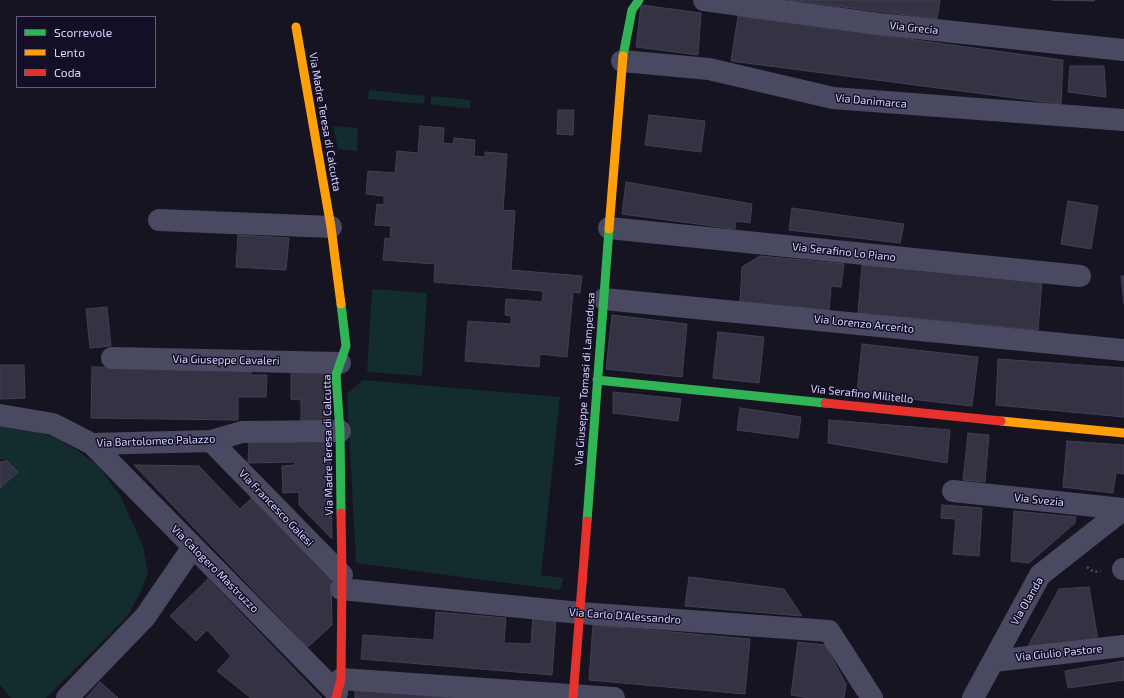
<!DOCTYPE html>
<html>
<head>
<meta charset="utf-8">
<style>
  body { margin:0 }
  #map { position:relative; width:1124px; height:698px; overflow:hidden; background:#161421; font-family:"Exo 2",sans-serif }
  canvas { display:block }
  .legend { position:absolute; left:16px; top:16px; width:140px; height:72px; box-sizing:border-box; background:#130f26; border:1px solid #625e7d; margin:0; padding:5px 7px; list-style:none; font-size:12px; color:#d9d4ff }
  .legend li { display:flex; align-items:center; gap:8px; height:20px }
  .legend b { width:20px; border:1px solid #625e7d }
</style>
</head>
<body>
<div id="map">
<canvas width="1124" height="698"></canvas>
<ul class="legend">
<li><b style="height:5px;background:#30b455"></b>Scorrevole</li>
<li><b style="height:5px;background:#ff9f0a"></b>Lento</li>
<li><b style="height:5px;background:#e5322d"></b>Coda</li>
</ul>
</div>
<script>
const context = document.querySelector('canvas').getContext('2d');
context.lineJoin = 'round';
function fill(path, color) {
  context.fillStyle = color;
  context.fill(path, 'evenodd');
}
function shape(rows) {
  const path = new Path2D();
  for (const r of rows) {
    path.moveTo(r[0], r[1]);
    for (let i = 2; i < r.length; i += 2) path.lineTo(r[i], r[i + 1]);
  }
  return path;
}
function strokePath(path, color, width, dash) {
  context.strokeStyle = color;
  context.lineWidth = width;
  context.lineCap = dash ? 'butt' : 'round';
  context.setLineDash(dash || []);
  context.stroke(path);
}
function drawText(font, color, halo, rows, align = 'center') {
  context.font = font + ' "Exo 2",sans-serif';
  context.lineWidth = 3;
  context.setLineDash([]);
  context.textBaseline = 'middle';
  context.strokeStyle = halo;
  context.fillStyle = color;
  for (const [text, x, y, turn = 0] of rows) {
    context.save();
    context.translate(x, y);
    context.rotate((+turn || 0) * Math.PI / 180);
    context.textAlign = isNaN(turn) ? turn : align;
    if (halo) context.strokeText(text, 0, 0);
    context.fillText(text, 0, 0);
    context.restore();
  }
}
const green = shape([
  [369,90,425,96,424,104,368,99],
  [431,96,471,100,470,109,431,104],
  [333,126,358,128,357,151,338,149],
  [372,289,427,293,422,376,367,372],
  [363,380,560,397,541,575,563,578,560,590,356,563,347,394],
  [0,425,42,433,56,438,77,450,99,467,121,497,143,546,148,574,140,593,127,617,46,698,11,698,0,685,0,488,17,472,7,461,0,459]
]);
const building = shape([
  [789,0,940,0,937,19,789,0],
  [1052,0,1095,0,1094,1,1052,0],
  [641,5,701,13,698,55,636,47,641,5],
  [738,16,1063,60,1061,104,731,61,738,16],
  [1070,66,1104,66,1106,97,1068,92,1070,66],
  [558,110,574,110,573,135,557,134,558,110],
  [649,115,705,121,701,152,645,145,649,115],
  [420,126,444,128,443,143,453,144,454,138,475,140,474,156,485,157,485,152,507,154,503,210,515,211,511,270,582,276,580,293,573,292,567,357,540,354,539,367,465,361,468,321,511,324,511,316,505,315,506,299,542,302,543,291,434,282,435,264,383,260,385,238,390,239,391,226,375,225,377,204,384,205,384,196,366,194,368,171,395,173,397,151,418,153,420,126],
  [626,182,752,204,750,223,736,221,735,229,622,214,626,182],
  [1068,201,1098,206,1091,249,1061,244,1068,201],
  [792,208,904,224,900,243,789,230,792,208],
  [238,235,289,238,286,270,236,267,238,235],
  [760,256,844,264,841,287,831,286,829,312,740,302,742,267,760,256],
  [862,265,1042,281,1038,330,858,313,862,265],
  [1121,276,1124,276,1124,304,1121,276],
  [107,307,111,346,90,348,86,309,107,307],
  [612,315,687,324,682,377,606,369,612,315],
  [718,332,764,337,759,383,713,378,718,332],
  [862,344,978,357,972,406,857,393,862,344],
  [998,359,1124,368,1124,417,996,405,998,359],
  [0,365,24,365,25,398,0,399,0,365],
  [92,367,251,370,251,375,267,375,266,397,238,397,238,420,91,418,92,367],
  [291,371,330,371,330,422,301,421,301,400,291,399,291,371],
  [613,392,681,399,678,421,613,413,613,392],
  [740,408,801,417,798,438,737,430,740,408],
  [829,420,950,430,947,463,828,443,829,420],
  [968,433,989,435,985,482,963,480,968,433],
  [249,440,330,440,332,539,299,505,299,492,283,493,282,466,296,465,295,462,248,463,249,440],
  [1067,441,1124,445,1124,474,1116,473,1113,493,1063,487,1067,441],
  [7,461,18,472,0,488,0,462,7,461],
  [134,465,199,466,240,509,253,497,331,577,332,625,308,647,134,465],
  [942,505,982,508,979,556,953,554,956,519,941,518,942,505],
  [1014,511,1076,517,1075,523,1029,563,1011,561,1014,511],
  [689,577,784,589,802,616,685,606,689,577],
  [208,579,322,698,251,698,217,671,231,656,207,630,196,641,170,616,208,579],
  [1089,587,1098,640,1027,648,1059,589,1089,587],
  [436,612,506,618,504,643,531,644,533,617,556,619,552,675,361,659,363,635,434,640,436,612],
  [593,625,750,639,745,694,589,680,593,625],
  [798,642,825,645,846,684,844,698,810,698,791,695,798,642],
  [1124,661,1124,680,1068,688,1065,671,1124,661],
  [100,682,118,698,86,698,100,682],
  [355,690,465,698,355,698,355,690]
]);
const path = shape([
  [1087,567,1094,572,1101,571]
]);
const street = shape([
  [704,0,879,24,1124,50],
  [622,61,709,69,833,98,1124,120],
  [159,220,331,227],
  [609,228,1080,276],
  [604,299,1124,350],
  [112,358,340,363],
  [0,415,53,424,92,444,211,441,242,432,340,431],
  [211,441,342,575],
  [92,444,337,693],
  [953,491,1124,509],
  [1123,569,1124,569],
  [341,589,580,613,829,631,872,698],
  [994,661,1124,646],
  [341,679,614,698],
  [67,698,145,617,193,547],
  [973,698,1040,575,1124,509]
]);
const fast = shape([
  [623,56,632,10,639,0],
  [341,304,346,346,336,375,340,431,341,513],
  [597,380,825,403],
  [587,521,609,229]
]);
const slow = shape([
  [296,27,331,227,341,304],
  [609,229,623,56],
  [1001,421,1124,433]
]);
const jam = shape([
  [825,403,1001,421],
  [336,698,341,679,342,575,341,513],
  [573,698,587,521]
]);
const streetNames = [
  ["Via Grecia",914,28,6],
  ["Via Danimarca",871,101,5],
  ["Via Madre Teresa di Calcutta",325,122,80],
  ["Via Serafino Lo Piano",844,252,6],
  ["Via Lorenzo Arcerito",864,324,6],
  ["Via Giuseppe Cavaleri",226,360,1],
  ["Via Giuseppe Tomasi di Lampedusa",585,379,-86],
  ["Via Serafino Militello",862,394,6],
  ["Via Bartolomeo Palazzo",156,441,-2],
  ["Via Madre Teresa di Calcutta",328,445,-91],
  ["Via Svezia",1039,500,6],
  ["Via Francesco Galesi",276,508,46],
  ["Via Calogero Mastruzzo",215,569,45],
  ["Via Olanda",1027,601,-60],
  ["Via Carlo D'Alessandro",625,616,4],
  ["Via Giulio Pastore",1059,653,-6]
];
fill(green, '#132c2d');
fill(building, '#343243');
strokePath(building, '#433f54', 1);
strokePath(path, '#44505f', 2.5, [2, 3]);
strokePath(street, '#4a4962', 22);
strokePath(fast, '#30b455', 9);
strokePath(slow, '#ff9f0a', 9);
strokePath(jam, '#e5322d', 9);
drawText('11px', '#d9d4ff', '#130f26', streetNames);
</script>
</body>
</html>
